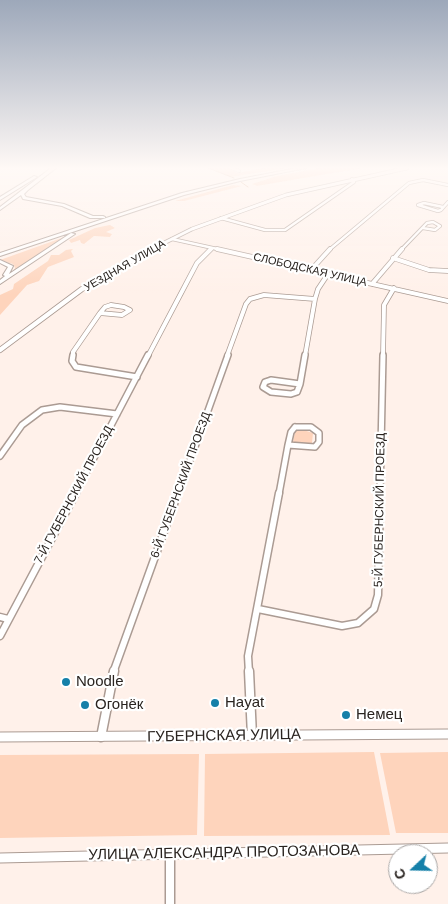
<!DOCTYPE html>
<html>
<head>
<meta charset="utf-8">
<style>
  body { margin:0 }
  #map { position:relative; width:448px; height:904px; overflow:hidden; background:#fff1ea; font-family:Arial,sans-serif }
  canvas { display:block }
  .north { position:absolute; left:388px; top:844px; width:50px; height:50px; box-sizing:border-box; background:#fff; border:1px solid #aaa7a6; border-radius:50%; rotate:249deg; font-size:14px; font-weight:700; line-height:20px; text-align:center; color:#2a2420 }
  .north::after { content:''; display:block; margin:auto; width:18px; height:22px; background:#1580a9; clip-path:polygon(50% 0,100% 100%,50% 72%,0 100%) }
</style>
</head>
<body>
<div id="map">
<canvas width="448" height="904"></canvas>
<div class="north">С</div>
</div>
<script>
const context = document.querySelector('canvas').getContext('2d');
context.lineJoin = 'round';
function fill(path, color) {
  context.fillStyle = color;
  context.fill(path, 'evenodd');
}
function shape(rows) {
  const path = new Path2D();
  for (const r of rows) {
    path.moveTo(r[0], r[1]);
    for (let i = 2; i < r.length; i += 2) path.lineTo(r[i], r[i + 1]);
  }
  return path;
}
function strokePath(path, color, width, dash) {
  context.strokeStyle = color;
  context.lineWidth = width;
  context.lineCap = dash ? 'butt' : 'round';
  context.setLineDash(dash || []);
  context.stroke(path);
}
function drawText(font, color, halo, rows, align = 'center') {
  context.font = font + ' Arial,sans-serif';
  context.lineWidth = 4.5;
  context.setLineDash([]);
  context.textBaseline = 'middle';
  context.strokeStyle = halo;
  context.fillStyle = color;
  for (const [text, x, y, turn = 0] of rows) {
    context.save();
    context.translate(x, y);
    context.rotate((+turn || 0) * Math.PI / 180);
    context.textAlign = isNaN(turn) ? turn : align;
    if (halo) context.strokeText(text, 0, 0);
    context.fillText(text, 0, 0);
    context.restore();
  }
}
const green = shape([
  [209,168,229,168,237,173,265,168,286,168,231,177],
  [320,168,362,168,257,186,252,184,277,176],
  [233,185,242,186,184,201,175,201],
  [110,225,115,228,106,232,112,234,110,237,94,236,84,244,81,243,80,240,71,243,69,240,95,228],
  [70,235,13,272,15,268,13,264,0,260],
  [73,249,71,251,74,257,48,267,39,281,27,285,0,315,0,295,13,289,14,284,48,261,51,255,59,255,66,250],
  [300,429,313,433,312,443,309,445,293,442,295,432],
  [374,752,390,835,204,836,205,754],
  [448,752,448,833,396,833,380,753],
  [199,754,197,835,0,838,0,755]
]);
const stream = shape([
  [208,168,234,178],
  [241,182,248,187]
]);
const minorFar4 = shape([
  [232,168,239,171],
  [443,207,424,203,418,205,438,211,441,210,448,202],
  [221,218,265,230,285,230,354,182,352,179],
  [172,239,222,250],
  [210,250,212,248],
  [329,250,409,183,423,180,448,185],
  [401,250,427,223,433,222,440,226,435,230,423,228]
]);
const minorFar3 = shape([
  [217,249,448,301],
  [393,258,429,270,448,271],
  [311,270,330,249],
  [372,284,402,249],
  [111,305,124,307,130,310,122,315,100,313,105,307,111,305],
  [73,356,73,352,100,313],
  [148,356,197,263,211,249],
  [227,356,246,304,250,299,264,295,315,299],
  [305,356,315,299,318,289,328,274],
  [383,356,384,305,394,288]
]);
const minorFar2 = shape([
  [73,355,72,361,76,367,137,377],
  [271,380,300,384,297,392,291,394,271,392,263,387,265,382,271,380],
  [300,384,305,355],
  [295,427,311,427,319,433,319,442,315,447,288,445,291,432,295,427],
  [0,456,22,425,42,410,60,407,117,414],
  [75,494,148,355],
  [178,494,228,355],
  [279,494,288,445],
  [380,494,383,355]
]);
const minorFar1 = shape([
  [258,609,342,626,358,623,374,609,378,595,380,493],
  [0,617,8,619],
  [0,636,76,493],
  [113,673,178,493],
  [249,673,248,656,279,493]
]);
const minor = shape([
  [249,671,252,736],
  [101,737,114,671],
  [170,854,170,904]
]);
const tertiaryFar2 = shape([
  [150,250,192,229,286,195,407,168]
]);
const tertiaryFar1 = shape([
  [0,350,82,289,152,249]
]);
const tertiary = shape([
  [0,737,448,734],
  [0,858,448,848]
]);
const primary = shape([
  [34,176,37,177,0,200,0,197,34,176]
]);
const trunk = shape([
  [51,168,56,168,28,190,24,194,26,197,64,204,93,216,103,216,105,217,105,218,90,218,62,206,23,199,21,195,0,210,0,207,51,168],
  [297,168,306,168,240,181,184,195,0,256,0,253,182,193,240,179,297,168],
  [71,233,75,234,0,284,0,280,5,276,3,275,8,267,0,263,0,260,13,266,9,274,71,233]
]);
const markers = [
  [66,682,5,"#1580a9"],
  [215,703,5,"#1580a9"],
  [85,705,5,"#1580a9"],
  [346,715,5,"#1580a9"]
];
const farStreetnames = [
  ["УЕЗДНАЯ УЛИЦА",125,266,-30],
  ["СЛОБОДСКАЯ УЛИЦА",310,270,13]
];
const streetNames = [
  ["6-Й ГУБЕРНСКИЙ ПРОЕЗД",181,485,-70],
  ["7-Й ГУБЕРНСКИЙ ПРОЕЗД",74,495,-62],
  ["5-Й ГУБЕРНСКИЙ ПРОЕЗД",380,510,-89]
];
const nearPoinames = [
  ["Noodle",76,682],
  ["Hayat",225,703],
  ["Огонёк",95,705],
  ["Немец",356,715]
];
const nearStreetnames = [
  ["ГУБЕРНСКАЯ УЛИЦА",224,736,-1],
  ["УЛИЦА АЛЕКСАНДРА ПРОТОЗАНОВА",224,853,-1]
];
fill(green, '#fed4bc');
strokePath(stream, '#ce9675', 1);
strokePath(minorFar4, '#ab9b93', 4);
strokePath(minorFar3, '#ab9b93', 5.5);
strokePath(minorFar2, '#ab9b93', 8);
strokePath(minorFar1, '#ab9b93', 9);
strokePath(minor, '#ab9b93', 11);
strokePath(tertiaryFar2, '#ab9b93', 4.5);
strokePath(tertiaryFar1, '#ab9b93', 6);
strokePath(tertiary, '#ab9b93', 11);
strokePath(primary, '#ab9b93', 2);
strokePath(trunk, '#ab9b93', 2);
strokePath(minorFar4, '#fff', 2.5);
strokePath(minorFar3, '#fff', 4);
strokePath(minorFar2, '#fff', 5);
strokePath(minorFar1, '#fff', 6);
strokePath(minor, '#fff', 8);
strokePath(tertiaryFar2, '#fff', 3);
strokePath(tertiaryFar1, '#fff', 4.5);
strokePath(tertiary, '#fff', 9);
fill(primary, '#fff');
fill(trunk, '#fff');
const sky = context.createLinearGradient(0, 0, 0, 295);
sky.addColorStop(0, '#9da8ba');
sky.addColorStop(0.57, '#fff9f6');
sky.addColorStop(1, '#fff9f600');
context.fillStyle = sky;
context.fillRect(0, 0, 448, 295);
for (const [x, y, r, color] of markers) {
  const dot = new Path2D();
  dot.arc(x, y, r, 0, 2 * Math.PI);
  context.fillStyle = color;
  context.fill(dot);
  strokePath(dot, '#fff', 2);
}
drawText('11px', '#2a2420', '#fff', farStreetnames);
drawText('12px', '#2a2420', '#fff', streetNames);
drawText('15px', '#2a2420', '#fff', nearPoinames, 'left');
drawText('15px', '#2a2420', '#fff', nearStreetnames);
</script>
</body>
</html>
